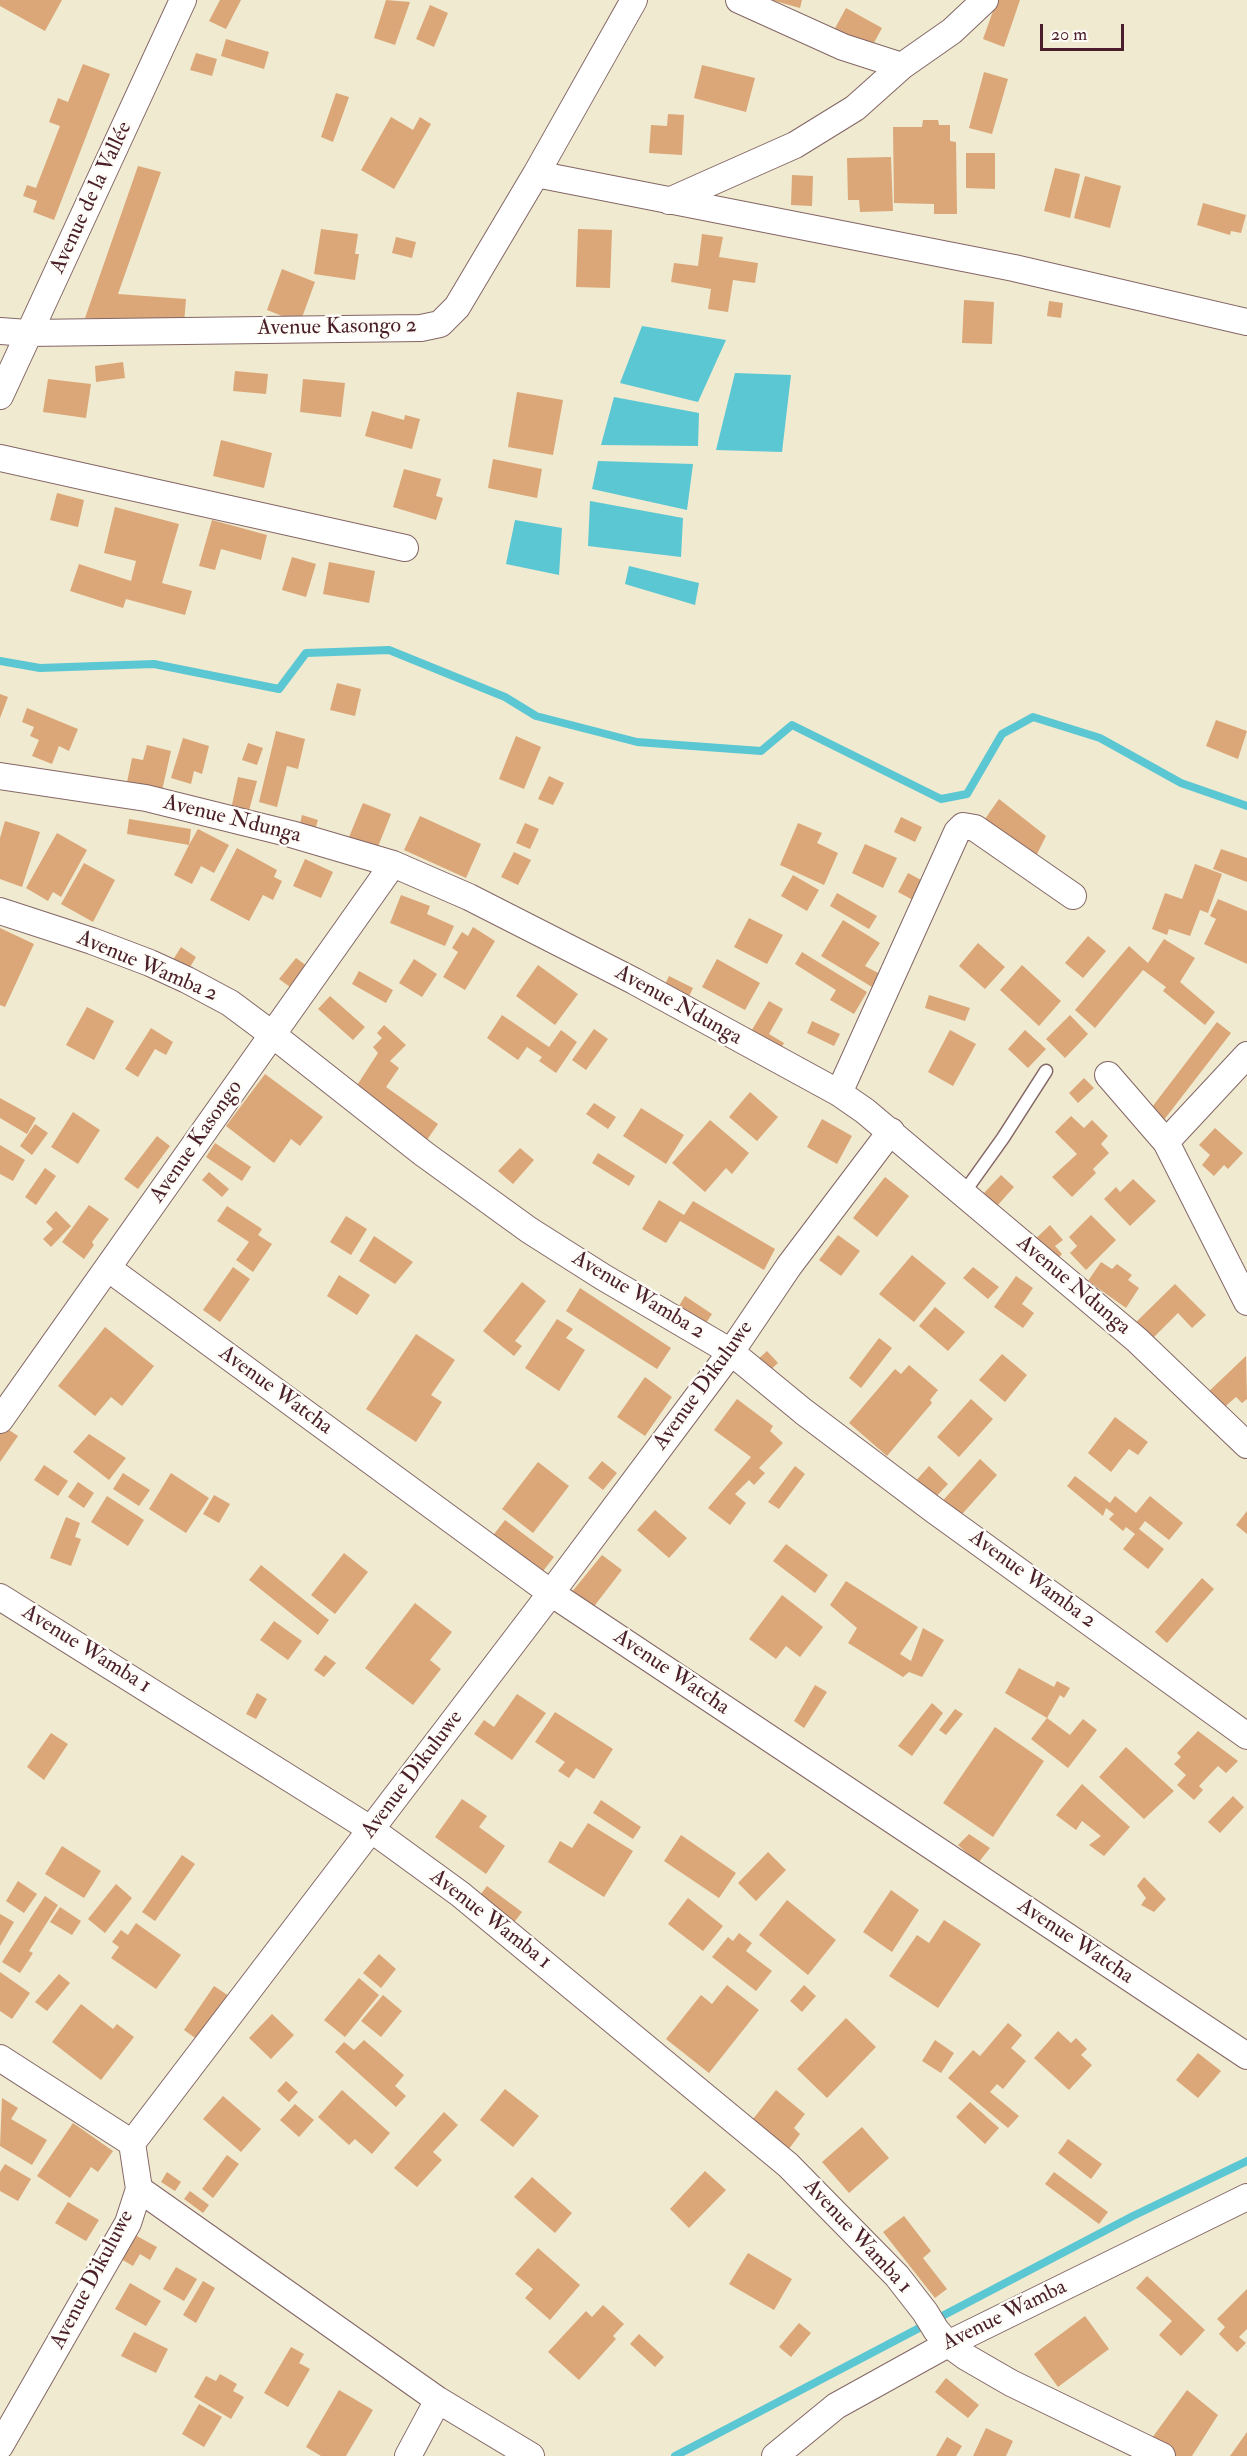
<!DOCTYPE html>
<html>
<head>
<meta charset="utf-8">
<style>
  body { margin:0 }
  #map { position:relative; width:1247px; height:2456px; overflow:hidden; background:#efead0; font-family:"IM FELL Double Pica",serif }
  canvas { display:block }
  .scale { position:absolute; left:1040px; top:24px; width:84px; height:27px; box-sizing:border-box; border:3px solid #4a1f2b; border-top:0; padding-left:8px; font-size:18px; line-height:21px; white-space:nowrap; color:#4a1f2b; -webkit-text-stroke:4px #fdfcf7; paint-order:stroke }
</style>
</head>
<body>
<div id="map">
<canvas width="1247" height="2456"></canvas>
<div class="scale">20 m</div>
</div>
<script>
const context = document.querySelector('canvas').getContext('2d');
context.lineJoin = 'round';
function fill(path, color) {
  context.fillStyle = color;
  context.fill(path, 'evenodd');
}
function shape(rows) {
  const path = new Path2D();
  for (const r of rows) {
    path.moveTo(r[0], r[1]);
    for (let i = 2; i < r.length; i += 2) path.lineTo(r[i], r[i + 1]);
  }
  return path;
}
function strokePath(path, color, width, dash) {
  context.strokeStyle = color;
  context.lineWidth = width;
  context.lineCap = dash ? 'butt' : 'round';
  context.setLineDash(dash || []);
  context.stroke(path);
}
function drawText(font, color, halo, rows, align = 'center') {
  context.font = font + ' "IM FELL Double Pica",serif';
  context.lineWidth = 5;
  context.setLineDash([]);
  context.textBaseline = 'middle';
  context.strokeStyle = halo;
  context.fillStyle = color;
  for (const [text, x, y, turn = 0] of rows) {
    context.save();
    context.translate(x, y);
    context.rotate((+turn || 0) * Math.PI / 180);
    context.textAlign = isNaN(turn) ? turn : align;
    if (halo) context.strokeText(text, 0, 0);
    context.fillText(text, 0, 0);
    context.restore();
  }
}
const water = shape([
  [642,326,726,340,698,402,620,383],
  [735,373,791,375,782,452,716,450],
  [614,397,699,413,698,446,601,445],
  [598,461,693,464,687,510,592,489],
  [590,501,683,518,681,557,588,546],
  [515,520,562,528,559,575,506,564],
  [629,566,699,583,695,605,625,584]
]);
const stream = shape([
  [0,661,40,668,154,664,279,689,306,653,389,650,505,697,536,716,637,742,761,751,792,725,941,799,967,794,1002,734,1033,717,1100,738,1181,783,1247,806],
  [675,2456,1133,2216,1247,2161]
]);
const building = shape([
  [0,0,62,0,45,31,0,6],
  [220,0,241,0,226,29,209,21],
  [386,0,410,2,395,45,374,38],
  [771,0,802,0,800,8],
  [997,0,1020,0,1004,47,983,39],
  [430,5,448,13,434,47,416,39],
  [846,8,882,28,869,52,833,32],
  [226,39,269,52,264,69,221,56],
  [196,53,217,59,212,76,190,70],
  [83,64,110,74,54,220,33,212,37,201,23,196,27,185,36,188,60,126,49,122,58,98,68,102],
  [702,65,755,78,746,112,694,98],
  [984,72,1008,79,992,134,969,128],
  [336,93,349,97,333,142,321,137],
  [668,114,684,115,682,155,649,153,651,125,667,126],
  [391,117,413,130,420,117,431,124,394,189,361,170],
  [923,120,938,120,939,125,950,125,950,141,956,142,957,214,934,214,934,204,894,203,893,127,922,127],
  [966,153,995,153,995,189,966,188],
  [891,157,893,211,860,212,859,200,848,200,847,158],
  [138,166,161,172,118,294,186,299,184,324,85,318],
  [1055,168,1080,174,1070,218,1044,211],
  [792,175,813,176,812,206,791,205],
  [1085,176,1121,186,1110,228,1074,218],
  [1203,203,1246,215,1241,233,1231,231,1230,235,1197,225],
  [321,229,358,234,355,254,359,254,355,280,314,274],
  [578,229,612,230,610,288,576,287],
  [702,234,723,237,719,257,758,263,755,283,733,280,728,312,708,309,711,289,671,282,674,263,698,266],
  [396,237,416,242,412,258,392,253],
  [282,269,315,282,300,323,267,310],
  [964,300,994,302,992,344,962,343],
  [1049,301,1063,303,1061,318,1047,316],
  [123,362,125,378,96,382,95,366],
  [235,371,268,374,266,394,233,391],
  [48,379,91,384,86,418,43,412],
  [303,379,345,383,341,417,300,412],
  [517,392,563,400,553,455,508,447],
  [372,411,404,420,405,415,420,419,412,449,365,436],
  [221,440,272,453,264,488,213,476],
  [493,459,542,469,537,498,488,488],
  [404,469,441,479,436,496,443,498,436,520,393,507],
  [57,493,84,500,78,527,50,520],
  [115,507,179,524,162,583,192,591,185,615,126,599,123,608,70,591,79,564,131,581,136,561,104,553],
  [212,520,267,535,261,560,221,549,215,570,199,566],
  [292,557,316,564,306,597,282,590],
  [329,562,375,571,369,603,323,594],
  [337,683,361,689,355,716,330,710],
  [0,694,8,697,0,718],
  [27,708,78,729,69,751,59,746,52,764,32,756,39,740,30,736,34,727,22,722],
  [1216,720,1247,731,1238,759,1206,746],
  [276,731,305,739,298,769,287,766,277,807,259,802],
  [516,736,541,747,524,789,499,779],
  [183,738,209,746,202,774,194,771,191,784,171,778],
  [248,743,263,748,257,765,242,760],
  [147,745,171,751,161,795,126,787,132,758,143,760],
  [549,776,564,783,553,805,538,799],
  [238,777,257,781,247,818,230,814],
  [999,799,1046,836,1031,866,980,826],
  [363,803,391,814,377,849,349,837],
  [302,815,318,820,314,833,299,828],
  [420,816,481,844,466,878,404,850],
  [901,817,922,827,915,842,894,832],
  [129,819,191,829,189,845,198,829,229,845,214,873,201,866,192,884,174,875,189,845,127,834],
  [5,821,40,832,22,887,0,879,0,838],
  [525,823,539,829,530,849,516,843],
  [798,823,822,833,817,843,838,853,824,885,780,865],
  [57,833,87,850,61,897,53,892,48,901,26,888],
  [865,844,897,858,883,888,852,873],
  [237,848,277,870,274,877,282,881,273,900,263,895,249,921,210,900],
  [1221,849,1247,858,1247,882,1213,869],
  [514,852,531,860,518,885,501,877],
  [305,859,333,872,321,898,293,886],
  [84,863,115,880,93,922,61,904],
  [1195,864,1222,874,1208,913,1200,910,1190,936,1169,929,1167,935,1152,929,1165,893,1182,899],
  [908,873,923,881,913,900,898,892],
  [793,875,819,890,807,911,781,896],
  [837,893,877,916,869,929,830,906],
  [401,895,430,906,427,914,454,926,445,946,390,923],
  [1218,899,1247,911,1247,964,1204,944,1216,919,1210,916],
  [749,918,783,935,767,964,734,947],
  [843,920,880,943,865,966,880,974,872,987,821,956],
  [473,927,495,941,465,990,443,977,458,952,452,948,462,932,468,936],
  [0,928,34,944,5,1007,0,1005],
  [1088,936,1106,951,1083,978,1065,963],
  [1164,939,1195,958,1180,982,1215,1012,1205,1025,1163,991,1166,987,1143,970,1095,1028,1075,1010,1129,946,1148,963],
  [978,943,1005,967,985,989,959,966],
  [181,947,196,957,184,977,168,968],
  [802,952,867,992,854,1014,830,1000,836,990,795,964],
  [296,958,307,966,290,987,279,979],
  [414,959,437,974,422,997,399,983],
  [717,959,760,983,745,1010,702,987],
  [538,965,578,994,555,1025,516,996],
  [1022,965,1061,1001,1039,1026,1000,990],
  [359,971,393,990,386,1003,352,984],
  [669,976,693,988,685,1005,661,993],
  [929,995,970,1008,965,1021,925,1008],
  [330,996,365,1027,353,1040,318,1009],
  [769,1001,783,1009,769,1034,784,1043,776,1057,746,1040],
  [87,1007,114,1021,94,1060,66,1045],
  [502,1015,549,1047,561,1030,577,1042,556,1073,539,1061,542,1057,527,1047,518,1060,487,1038],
  [1070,1015,1088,1034,1065,1058,1046,1039],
  [812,1021,840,1034,834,1046,807,1033],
  [1217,1022,1231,1033,1160,1125,1146,1115],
  [384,1025,406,1045,390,1061,399,1068,386,1087,438,1124,422,1147,350,1096,378,1053,373,1047,382,1038,377,1033],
  [151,1028,173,1042,166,1055,155,1049,138,1077,125,1069],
  [594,1029,608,1039,586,1070,572,1060],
  [950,1030,976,1044,953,1086,928,1072],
  [1025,1030,1046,1049,1028,1068,1008,1049],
  [265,1074,323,1117,300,1146,291,1139,274,1163,226,1126],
  [1084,1078,1094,1088,1078,1103,1069,1093],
  [750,1092,778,1117,757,1141,729,1117],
  [0,1098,36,1118,27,1134,0,1118],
  [594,1103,616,1117,608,1129,586,1114],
  [641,1108,684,1135,666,1164,623,1136],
  [73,1112,100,1130,78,1164,51,1147],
  [1071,1116,1084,1128,1092,1120,1108,1136,1101,1144,1109,1153,1093,1169,1096,1173,1072,1197,1052,1177,1077,1154,1055,1132],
  [822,1119,852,1136,837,1164,807,1147],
  [710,1120,749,1153,732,1174,726,1168,705,1192,672,1163],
  [35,1124,48,1133,32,1155,20,1146],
  [1215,1128,1243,1153,1228,1169,1224,1165,1214,1176,1202,1165,1210,1155,1199,1145],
  [157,1136,170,1146,138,1189,124,1179],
  [215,1143,251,1167,242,1181,206,1157],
  [0,1145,25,1160,13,1181,0,1174],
  [520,1148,534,1160,513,1184,498,1171],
  [598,1153,635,1176,629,1186,592,1163],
  [45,1168,56,1176,36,1205,25,1197],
  [209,1172,229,1189,222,1197,202,1180],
  [1001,1175,1014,1187,997,1206,984,1193],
  [885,1177,909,1196,877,1237,853,1218],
  [1133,1179,1156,1201,1130,1226,1104,1199,1116,1187,1120,1192],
  [659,1200,684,1215,693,1201,775,1249,764,1270,680,1221,666,1243,642,1229],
  [89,1205,109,1219,92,1242,94,1245,84,1259,62,1242],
  [227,1206,262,1229,258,1235,272,1244,253,1272,236,1260,249,1242,217,1221],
  [56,1211,71,1226,51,1247,43,1239,53,1229,46,1222],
  [1091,1215,1116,1240,1086,1270,1070,1253,1077,1246,1069,1237],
  [346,1216,367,1229,351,1255,330,1242],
  [1050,1225,1063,1240,1055,1246,1062,1254,1050,1266,1030,1244],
  [838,1235,860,1251,841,1276,819,1260],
  [374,1236,413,1262,395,1284,359,1261],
  [912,1255,946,1283,914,1322,879,1294],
  [1101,1262,1112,1269,1117,1264,1132,1275,1128,1280,1139,1288,1126,1308,1088,1281],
  [233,1267,250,1279,220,1322,203,1310],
  [973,1267,999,1287,988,1299,963,1278],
  [339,1275,370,1295,357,1315,327,1296],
  [1016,1276,1033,1288,1022,1304,1034,1313,1023,1328,994,1307],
  [522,1282,546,1301,515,1341,522,1346,514,1356,483,1331],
  [1175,1284,1206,1315,1192,1328,1178,1313,1149,1342,1133,1325],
  [580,1288,671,1348,657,1369,566,1311],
  [685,1296,712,1314,704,1326,677,1309],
  [935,1307,965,1332,948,1351,919,1326],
  [557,1319,573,1329,566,1338,585,1350,559,1391,525,1368],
  [105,1327,154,1366,122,1406,111,1397,95,1416,58,1386],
  [416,1334,455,1360,431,1395,442,1402,416,1442,366,1409],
  [879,1338,892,1348,861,1388,849,1378],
  [767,1351,778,1363,767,1373,756,1361],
  [1002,1354,1027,1375,1005,1402,979,1380],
  [1246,1356,1247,1399,1242,1403,1236,1397,1220,1411,1205,1395],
  [909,1365,938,1390,930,1400,932,1403,887,1456,849,1423,895,1369,901,1374],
  [645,1377,672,1397,645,1436,617,1417],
  [737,1399,773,1426,770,1431,783,1443,759,1468,765,1473,754,1485,749,1480,735,1494,746,1503,730,1525,708,1508,751,1457,714,1430],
  [971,1399,993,1419,959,1457,937,1437],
  [1115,1417,1148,1442,1138,1455,1129,1449,1111,1472,1088,1453],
  [3,1426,18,1436,0,1462,0,1430],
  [89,1434,126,1458,109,1480,73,1452],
  [980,1459,997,1475,956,1521,938,1506],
  [602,1461,617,1473,603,1490,588,1478],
  [538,1462,569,1486,533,1533,502,1509],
  [44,1465,68,1481,58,1496,34,1480],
  [795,1466,805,1474,779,1509,768,1502],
  [929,1466,948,1484,932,1501,913,1484],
  [123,1473,150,1490,139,1506,113,1489],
  [171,1473,209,1498,186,1533,149,1509],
  [1075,1476,1110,1503,1115,1496,1136,1513,1150,1496,1183,1523,1169,1540,1145,1521,1139,1529,1164,1549,1148,1569,1123,1549,1135,1534,1126,1527,1123,1531,1109,1519,1114,1514,1106,1508,1103,1516,1067,1486],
  [78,1482,94,1493,84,1508,68,1497],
  [214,1495,230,1504,219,1523,203,1514],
  [107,1496,144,1520,128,1546,91,1522],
  [655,1510,687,1538,669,1558,637,1530],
  [1247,1511,1247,1534,1236,1525],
  [66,1517,80,1523,75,1537,81,1539,71,1566,50,1558],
  [505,1520,554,1557,540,1575,491,1538],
  [786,1544,828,1575,815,1593,773,1561],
  [344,1553,368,1572,335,1614,311,1595],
  [602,1555,622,1570,592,1609,571,1593],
  [261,1565,329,1620,318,1635,249,1580],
  [1202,1578,1214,1589,1167,1643,1155,1632],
  [846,1581,918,1627,900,1654,911,1661,923,1628,944,1640,922,1677,909,1672,903,1677,848,1643,857,1628,830,1605],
  [782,1595,823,1627,800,1657,786,1646,776,1659,749,1639],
  [415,1603,452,1632,430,1660,441,1669,413,1705,365,1668],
  [274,1621,302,1641,288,1660,260,1640],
  [325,1655,336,1663,324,1677,314,1670],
  [1019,1668,1054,1687,1057,1681,1070,1688,1064,1698,1060,1695,1047,1718,1005,1693],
  [815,1685,827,1692,804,1728,794,1721],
  [257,1693,267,1699,256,1719,246,1714],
  [517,1694,546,1713,512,1760,474,1734,484,1720,494,1727],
  [932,1703,943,1713,912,1756,898,1746],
  [955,1709,963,1714,946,1735,939,1730],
  [555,1712,613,1749,594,1779,576,1768,569,1778,558,1771,565,1762,535,1742],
  [1047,1718,1070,1735,1083,1719,1097,1730,1068,1768,1031,1739],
  [995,1727,1044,1761,993,1837,943,1803],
  [1198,1731,1238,1761,1226,1773,1218,1766,1199,1786,1203,1790,1194,1800,1177,1785,1186,1775,1174,1764,1181,1757,1177,1753],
  [51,1733,68,1744,44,1780,27,1767],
  [1126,1747,1174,1791,1144,1819,1099,1777],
  [1082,1784,1130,1827,1104,1856,1089,1845,1101,1836,1082,1821,1076,1830,1056,1815],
  [1233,1796,1244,1807,1220,1833,1208,1822],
  [462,1799,487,1816,479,1827,505,1846,486,1874,435,1837],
  [601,1800,641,1827,633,1839,593,1813],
  [588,1823,633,1851,604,1897,548,1862,560,1841,572,1848],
  [969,1834,990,1848,978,1863,958,1845],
  [681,1835,736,1873,719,1898,664,1861],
  [62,1846,101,1871,84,1898,45,1874],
  [768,1852,786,1870,756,1901,738,1883],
  [182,1855,195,1864,155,1921,142,1912],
  [1144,1877,1166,1899,1154,1912,1141,1905,1146,1898,1137,1886],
  [18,1881,37,1894,24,1913,6,1901],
  [116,1884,132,1898,105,1933,88,1919],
  [487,1886,522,1912,512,1925,477,1899],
  [891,1890,919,1910,892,1952,863,1932],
  [45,1896,58,1905,29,1951,33,1953,20,1973,2,1962],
  [688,1898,723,1926,703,1951,668,1924],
  [787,1900,836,1940,808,1975,759,1935],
  [60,1907,81,1921,72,1935,50,1922],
  [0,1914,14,1922,0,1946],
  [944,1920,981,1944,938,2008,889,1976,917,1935,929,1943],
  [136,1923,181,1955,156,1989,111,1958,119,1947,112,1942,121,1930,128,1935],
  [739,1933,752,1943,746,1951,772,1971,756,1991,712,1957,728,1937,733,1941],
  [379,1954,396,1969,381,1988,363,1973],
  [0,1972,30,1993,12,2019,0,2011],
  [59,1974,70,1983,47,2011,35,2002],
  [359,1978,379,1995,345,2037,324,2020],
  [727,1985,759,2010,709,2073,666,2039,701,1995,712,2004],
  [804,1985,816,1996,802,2012,790,2001],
  [214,1986,232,1998,201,2042,184,2030],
  [383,1995,402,2011,381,2037,361,2021],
  [81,2004,113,2029,117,2024,134,2037,101,2080,52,2042],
  [272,2014,294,2035,271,2059,249,2038],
  [846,2018,876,2047,827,2098,797,2069],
  [1008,2023,1022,2035,1011,2048,1026,2061,1003,2089,997,2084,990,2092,1019,2116,1008,2128,948,2078,973,2050,980,2056],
  [1058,2031,1071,2043,1076,2038,1087,2049,1081,2055,1092,2065,1069,2090,1034,2058],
  [364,2040,404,2075,395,2086,406,2096,396,2107,335,2052,344,2042,354,2050],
  [935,2040,954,2053,941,2073,922,2061],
  [1198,2053,1221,2071,1198,2098,1176,2080],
  [286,2081,298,2092,289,2102,277,2091],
  [505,2089,539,2116,513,2147,480,2120],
  [342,2090,390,2133,372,2154,355,2139,349,2145,318,2117],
  [776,2090,805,2114,794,2128,800,2134,789,2149,753,2119],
  [223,2096,261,2129,241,2152,203,2119],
  [2,2098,18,2108,11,2119,47,2140,32,2165,0,2146],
  [970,2102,999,2128,985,2144,956,2117],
  [295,2104,314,2120,299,2137,280,2120],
  [444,2112,458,2125,433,2152,442,2160,417,2187,394,2168],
  [73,2123,113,2151,98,2172,91,2167,70,2198,37,2176],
  [862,2127,889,2158,849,2193,822,2162],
  [1068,2139,1102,2164,1091,2179,1058,2153],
  [227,2155,239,2164,213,2198,202,2189],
  [5,2164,31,2179,18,2201,0,2191,0,2172],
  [705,2171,726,2190,689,2228,670,2209],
  [167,2172,181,2182,175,2191,161,2182],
  [1054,2172,1108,2212,1099,2224,1045,2184],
  [532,2177,572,2213,555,2233,514,2197],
  [190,2191,209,2205,203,2213,184,2199],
  [68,2202,99,2220,86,2241,55,2223],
  [904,2216,931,2251,923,2258,947,2289,935,2298,883,2232],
  [135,2235,157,2247,150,2260,140,2254,133,2266,121,2259],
  [538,2248,580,2285,550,2320,525,2298,533,2289,515,2274],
  [748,2253,792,2279,774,2310,729,2284],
  [176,2267,197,2279,184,2301,163,2289],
  [1147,2276,1205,2330,1181,2356,1159,2335,1172,2321,1136,2288],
  [203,2281,215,2288,196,2323,183,2315],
  [130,2283,161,2301,146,2326,115,2309],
  [1247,2289,1247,2329,1239,2337,1246,2343,1237,2352,1219,2334,1225,2327,1217,2319],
  [603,2305,624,2324,613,2336,616,2339,579,2380,548,2352,586,2311,592,2317],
  [1085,2316,1109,2349,1058,2387,1034,2354],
  [799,2323,811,2333,791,2357,779,2347],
  [134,2332,168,2349,156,2373,121,2356],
  [639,2334,664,2357,655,2367,630,2344],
  [291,2347,304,2354,299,2363,310,2369,288,2407,264,2393],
  [220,2374,237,2384,233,2391,244,2397,231,2419,194,2397,206,2376,216,2381],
  [946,2378,979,2405,968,2418,935,2392],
  [339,2390,373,2410,346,2456,321,2456,306,2447],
  [1187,2390,1218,2415,1192,2456,1174,2456,1149,2442],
  [199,2404,222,2417,204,2447,182,2434],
  [986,2428,1013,2441,1006,2456,973,2456],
  [1247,2432,1247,2456,1230,2456],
  [947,2437,962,2446,956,2456,936,2456]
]);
const lane = shape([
  [963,1194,1003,1138,1046,1071]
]);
const street = shape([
  [739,0,843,47,902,66,952,31,985,0],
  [536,174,1014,268,1247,322],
  [669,201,795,145,855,108,902,66],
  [0,331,28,333,421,328,440,324,457,307,536,174,634,0],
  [0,396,183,0],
  [0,458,405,548],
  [0,776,146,798,291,834,393,864,469,897,634,981,839,1093,865,1111,1137,1340,1247,1445],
  [0,911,92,941,150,963,187,980,230,1003,273,1035,424,1154,529,1230,603,1277,731,1352,804,1412,934,1510,1247,1736],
  [1108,1075,1166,1142,1247,1302],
  [839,1093,957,832,963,826,975,828,1073,896],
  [1166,1142,1247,1055],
  [109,1269,551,1593,1247,2056],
  [0,1420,393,864],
  [0,1597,372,1830,460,1894,788,2165,897,2276,925,2312,936,2330,948,2344,966,2357,1011,2383,1162,2456],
  [0,2058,132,2143],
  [139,2189,438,2400,531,2456],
  [0,2446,128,2223,139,2189,132,2143,551,1593,731,1352,789,1266,891,1131],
  [408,2456,438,2400],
  [775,2456,836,2406,948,2344,1247,2197]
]);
const streetNames = [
  ["Avenue de la Vallée",92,198,-65],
  ["Avenue Kasongo 2",337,328,-1],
  ["Avenue Ndunga",232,820,14],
  ["Avenue Wamba 2",147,967,23],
  ["Avenue Ndunga",678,1006,29],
  ["Avenue Kasongo",197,1142,-55],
  ["Avenue Ndunga",1073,1286,40],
  ["Avenue Wamba 2",638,1296,31],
  ["Avenue Dikuluwe",704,1386,-54],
  ["Avenue Watcha",275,1391,36],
  ["Avenue Wamba 2",1032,1580,36],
  ["Avenue Wamba 1",86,1650,32],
  ["Avenue Watcha",671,1673,34],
  ["Avenue Dikuluwe",413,1775,-53],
  ["Avenue Wamba 1",490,1920,38],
  ["Avenue Watcha",1075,1942,34],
  ["Avenue Wamba 1",857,2237,47],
  ["Avenue Dikuluwe",93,2280,-62],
  ["Avenue Wamba",1005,2316,-26]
];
fill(water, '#5bc7d3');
strokePath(stream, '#5bc7d3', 8);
fill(building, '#dba778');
strokePath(lane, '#846665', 15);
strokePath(street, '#846665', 28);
strokePath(lane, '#fff', 12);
strokePath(street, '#fff', 26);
drawText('22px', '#4a1f2b', '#fdfcf7', streetNames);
</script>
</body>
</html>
